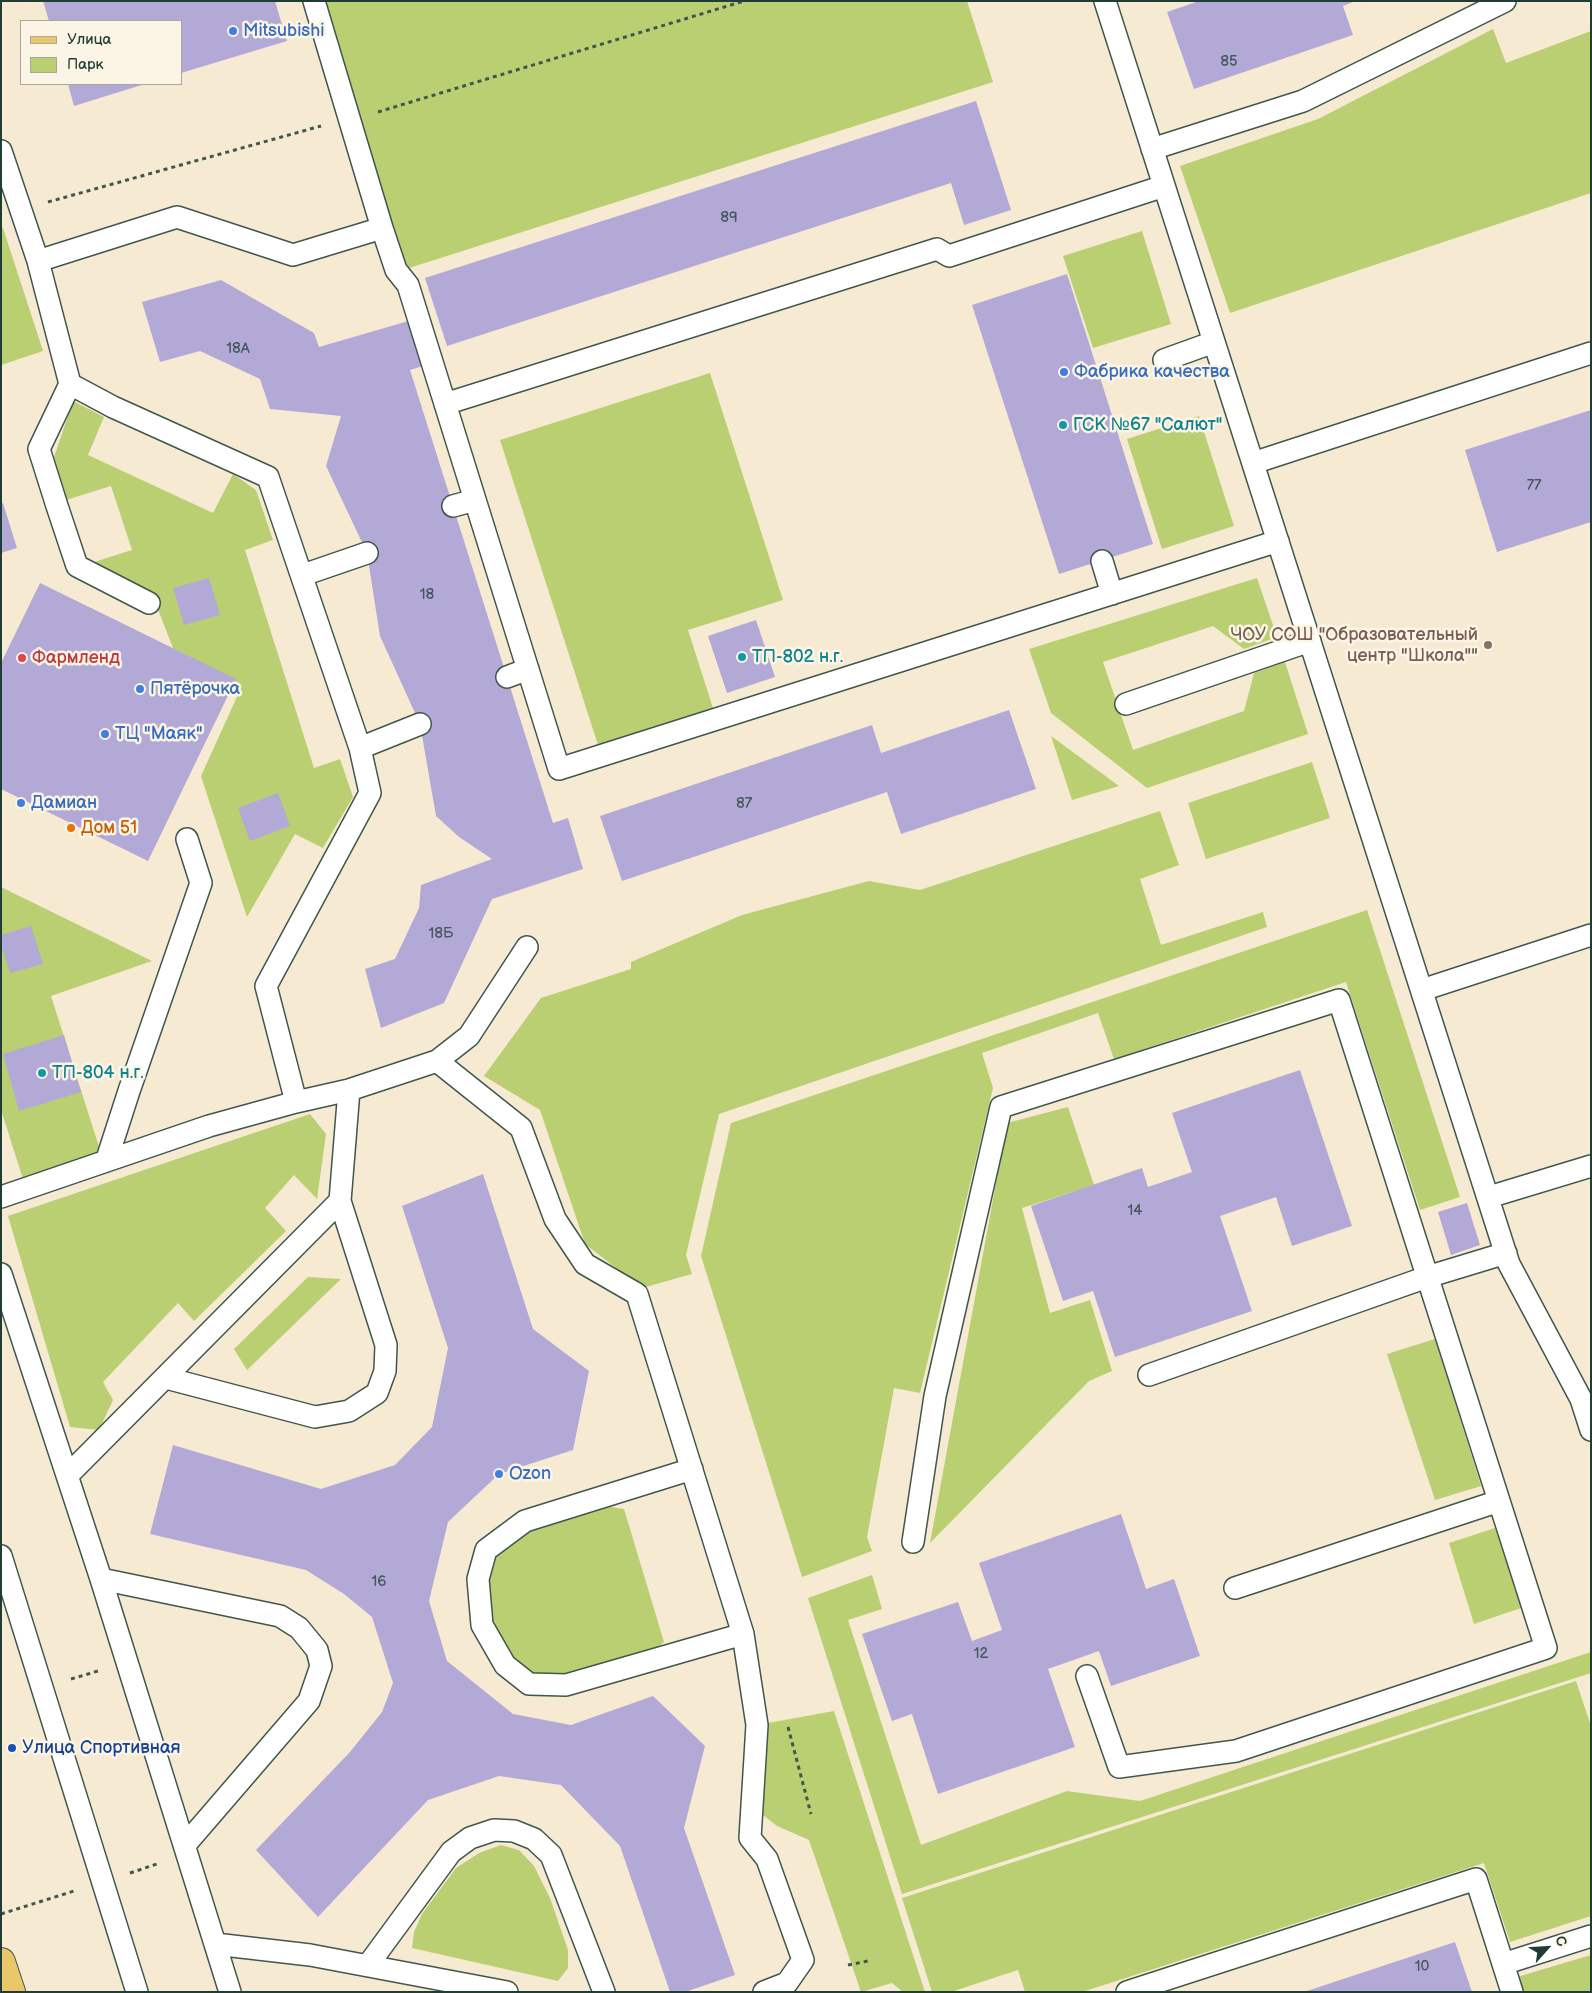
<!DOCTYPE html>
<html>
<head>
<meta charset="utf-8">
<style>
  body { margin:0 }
  #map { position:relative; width:1592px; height:1993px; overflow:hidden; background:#f7ead2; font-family:"Balsamiq Sans",sans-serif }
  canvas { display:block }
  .frame { position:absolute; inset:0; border:2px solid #1f3d34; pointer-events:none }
  .legend { position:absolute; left:20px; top:20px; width:162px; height:65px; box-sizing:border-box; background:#fcf5e5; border:1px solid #a4ab9e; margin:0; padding:6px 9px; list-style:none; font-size:15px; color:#1f3d34 }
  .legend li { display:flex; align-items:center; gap:10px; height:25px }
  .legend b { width:25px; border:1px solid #a4ab9e }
  .north { position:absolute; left:1522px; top:1923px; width:50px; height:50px; -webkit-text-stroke:4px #fcf5e5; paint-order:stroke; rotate:64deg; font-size:14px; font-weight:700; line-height:20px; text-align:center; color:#1f3d34 }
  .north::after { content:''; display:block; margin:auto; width:18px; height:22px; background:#1f3d34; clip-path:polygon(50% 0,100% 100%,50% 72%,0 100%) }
</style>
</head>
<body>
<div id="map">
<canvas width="1592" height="1993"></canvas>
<div class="frame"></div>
<ul class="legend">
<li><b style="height:6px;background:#eac769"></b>Улица</li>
<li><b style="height:14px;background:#bacf72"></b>Парк</li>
</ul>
<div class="north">С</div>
</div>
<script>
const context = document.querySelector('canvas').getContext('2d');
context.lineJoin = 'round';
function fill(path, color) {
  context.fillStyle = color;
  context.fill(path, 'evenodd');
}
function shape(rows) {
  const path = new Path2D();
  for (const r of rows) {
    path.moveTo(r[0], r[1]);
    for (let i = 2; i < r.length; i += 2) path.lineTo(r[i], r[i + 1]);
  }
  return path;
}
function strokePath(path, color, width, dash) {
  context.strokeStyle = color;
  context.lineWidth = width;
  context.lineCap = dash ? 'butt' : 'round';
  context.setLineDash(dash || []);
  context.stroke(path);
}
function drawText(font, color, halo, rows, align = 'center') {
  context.font = font + ' "Balsamiq Sans",sans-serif';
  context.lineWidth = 5;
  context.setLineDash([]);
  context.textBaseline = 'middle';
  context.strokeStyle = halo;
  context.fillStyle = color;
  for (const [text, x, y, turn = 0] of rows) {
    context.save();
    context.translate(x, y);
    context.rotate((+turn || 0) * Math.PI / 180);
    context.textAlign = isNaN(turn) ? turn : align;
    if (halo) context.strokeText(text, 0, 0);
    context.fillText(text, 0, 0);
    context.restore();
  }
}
const green = shape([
  [320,1,967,1,993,82,406,269],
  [1493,29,1506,63,1591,31,1591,193,1230,313,1180,166,1318,119],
  [1,228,3,228,43,351,1,365],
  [1142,231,1171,324,1093,348,1063,256],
  [710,373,783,600,688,630,713,708,598,745,500,440],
  [73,401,104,417,88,455,213,513,233,474,256,490,273,540,245,550,314,768,340,759,353,797,323,848,295,834,247,917,201,776,241,688,175,653,152,594,88,564,132,550,111,486,66,500,53,460],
  [1199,416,1234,526,1162,549,1127,439],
  [1257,578,1277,637,1244,649,1213,626,1103,662,1133,750,1244,711,1254,673,1285,662,1308,734,1147,788,1051,713,1029,649],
  [1051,736,1119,786,1072,800],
  [1312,762,1330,818,1206,859,1188,803],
  [1160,811,1179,865,1140,879,1161,945,1263,912,1267,927,719,1114,686,1255,692,1274,642,1288,585,1244,540,1110,484,1076,541,998,631,969,631,962,742,915,869,881,920,890],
  [1,887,152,961,51,996,101,1153,23,1179,1,1110],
  [1367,910,1460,1197,1420,1210,1346,982,1114,1059,1098,1013,982,1053,993,1088,920,1393,894,1388,867,1537,872,1551,802,1577,701,1256,731,1123],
  [1068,1107,1094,1185,1022,1208,1050,1313,1090,1300,1112,1371,1089,1381,930,1543,1007,1123],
  [310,1114,326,1134,317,1199,294,1175,265,1208,286,1231,194,1321,178,1303,103,1382,113,1400,99,1430,70,1427,8,1216],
  [308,1277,341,1279,247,1370,234,1349],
  [1435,1339,1481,1486,1435,1500,1387,1354],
  [585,1503,624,1509,664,1642,638,1663,529,1684,482,1625,486,1550],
  [1495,1528,1521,1608,1474,1624,1449,1543],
  [872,1575,882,1609,848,1620,921,1845,1067,1791,1140,1801,1591,1652,1591,1673,902,1894,808,1598],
  [1576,1681,1591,1726,1591,1916,1510,1942,1484,1863,1082,1992,1025,1992,1018,1970,951,1992,932,1992,902,1898],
  [834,1711,925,1992,903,1992,892,1983,861,1992,809,1840,777,1826,763,1815,757,1725],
  [501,1845,519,1850,534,1866,550,1898,568,1950,568,1968,558,1981,412,1948,414,1932,422,1914,456,1868,479,1853],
  [1591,1955,1591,1992,1522,1992,1517,1977]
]);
const building = shape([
  [43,1,275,1,287,41,181,73,181,21,49,21],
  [1199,1,1355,1,1343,6,1353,35,1194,89,1167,12],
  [68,84,145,84,74,106],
  [976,101,1011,210,964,225,951,183,447,346,425,278],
  [1067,274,1153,544,1059,574,972,305],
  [221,280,314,333,319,347,412,320,426,365,410,370,553,823,568,818,583,869,492,899,444,1003,381,1028,365,969,395,959,419,908,421,885,492,859,459,837,436,816,420,724,380,636,367,553,326,466,341,416,270,409,260,379,200,351,160,362,142,302],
  [1591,410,1591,522,1497,552,1465,450],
  [3,503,17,548,1,553,1,504],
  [209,578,220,615,184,625,173,588],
  [40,583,236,679,148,861,1,789,1,663],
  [756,620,775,677,727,693,708,636],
  [1009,710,1036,789,901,834,887,792,622,881,600,816,872,725,881,753],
  [278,793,290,826,250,841,238,808],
  [31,926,43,964,10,973,1,945,1,935],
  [64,1035,81,1092,19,1111,3,1054],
  [1300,1070,1352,1226,1292,1246,1276,1197,1220,1216,1252,1311,1115,1357,1093,1291,1063,1301,1031,1206,1142,1168,1148,1187,1192,1172,1172,1113],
  [483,1174,533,1329,589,1371,573,1450,499,1474,448,1522,429,1601,447,1661,513,1714,571,1725,653,1696,705,1746,684,1828,735,1975,685,1992,670,1992,620,1846,561,1785,499,1776,428,1800,318,1917,256,1850,350,1752,382,1712,393,1683,372,1617,344,1594,306,1570,150,1534,173,1445,321,1489,395,1465,432,1427,448,1348,402,1206],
  [1467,1203,1480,1245,1451,1255,1438,1212],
  [1121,1514,1146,1589,1174,1579,1200,1656,1111,1686,1099,1651,1048,1669,1075,1747,938,1794,912,1714,892,1721,862,1634,958,1602,972,1641,1002,1630,979,1563],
  [1455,1942,1472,1992,1307,1992,1307,1991]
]);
const path = shape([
  [378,112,744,1],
  [48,202,321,126],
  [71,1679,98,1671],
  [788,1727,811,1814],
  [130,1873,160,1863],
  [1,1914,74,1891],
  [848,1965,868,1961]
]);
const lane = shape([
  [314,1,382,228,396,270,408,285,559,769,1278,541],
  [1105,1,1509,1264,1581,1399,1591,1430],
  [1152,149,1303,101,1505,1],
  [1,151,38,261,70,384,39,449,57,506,77,566,149,603],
  [38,261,177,217,293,255,382,228],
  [1164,360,1214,342],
  [70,384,113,407,268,477,360,748,370,793,266,986,296,1102],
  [445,404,937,249,949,256,1164,186],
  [1253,463,1591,353],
  [453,506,475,500],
  [1102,561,1112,594],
  [303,575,367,553],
  [507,677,528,669],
  [1126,704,1310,641],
  [360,748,420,724],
  [1422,990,1591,935],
  [437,1061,521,1128,555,1219,585,1264,637,1294,743,1634,757,1725,750,1838,767,1859,803,1960,787,1983,764,1992],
  [107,1159,129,1091,201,883,187,839],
  [1,1197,209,1126,296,1102,349,1090,437,1061,469,1036,527,947],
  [1489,1197,1591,1166],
  [1,1274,101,1579,230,1992],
  [1149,1375,1427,1277,1506,1253],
  [166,1378,315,1417,349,1411,377,1393,385,1371,386,1345,340,1201,349,1090],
  [692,1469,525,1521,486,1550,478,1579,482,1625,505,1665,529,1684,566,1685,743,1634],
  [68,1475,340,1201],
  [913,1542,935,1396,1001,1107,1339,1000,1546,1648,1236,1751,1119,1767,1087,1676],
  [1,1556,137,1992],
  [101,1579,280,1616,299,1628,317,1650,321,1666,309,1701,185,1845],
  [1235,1588,1499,1501],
  [215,1944,310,1955,507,1992],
  [1503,1964,1591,1936],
  [368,1965,451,1852,470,1838,494,1830,514,1831,534,1839,551,1855,604,1992],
  [1127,1992,1476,1879,1512,1992]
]);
const primary = shape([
  [1,1962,11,1992]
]);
const markers = [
  [233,31,5,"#3f7fe0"],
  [1064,372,5,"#3f7fe0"],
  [1063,425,5,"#0f9aa8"],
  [1488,645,5,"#8d6e63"],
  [742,657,5,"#0f9aa8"],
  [22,658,5,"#e0444e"],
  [140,689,5,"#3f7fe0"],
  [105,734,5,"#3f7fe0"],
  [21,803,5,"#3f7fe0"],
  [71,828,5,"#e8710a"],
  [42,1073,5,"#0f9aa8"],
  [499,1474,5,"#3f7fe0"],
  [12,1748,5,"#1a4fb4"]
];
const numberNames = [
  ["85",1229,62],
  ["89",729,218],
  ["18А",238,349],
  ["77",1534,486],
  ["18",427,595],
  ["87",744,804],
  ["18Б",441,934],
  ["14",1135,1211],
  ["16",379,1582],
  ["12",981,1654],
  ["10",1422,1967]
];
const shopNames = [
  ["Mitsubishi",243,31],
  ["Фабрика качества",1074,372],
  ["Пятёрочка",150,689],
  ["ТЦ \"Маяк\"",115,734],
  ["Дамиан",31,803],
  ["Ozon",509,1474]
];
const cultureNames = [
  ["ГСК №67 \"Салют\"",1073,425],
  ["ТП-802 н.г.",752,657],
  ["ТП-804 н.г.",52,1073]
];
const educationNames = [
  ["ЧОУ СОШ \"Образовательный",1478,635],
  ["центр \"Школа\"\"",1478,656]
];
const healthNames = [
  ["Фармленд",32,658]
];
const foodNames = [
  ["Дом 51",81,828]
];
const transitNames = [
  ["Улица Спортивная",22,1748]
];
fill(green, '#bacf72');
fill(building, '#b3a9d7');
strokePath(lane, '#3f574c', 24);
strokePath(primary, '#3f574c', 30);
strokePath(path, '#3f574c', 3, [4, 4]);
strokePath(lane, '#fff', 21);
strokePath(primary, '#eac769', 28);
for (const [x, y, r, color] of markers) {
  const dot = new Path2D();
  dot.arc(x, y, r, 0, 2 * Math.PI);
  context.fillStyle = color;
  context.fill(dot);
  strokePath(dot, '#fcf5e5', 2);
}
drawText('15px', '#44585d', null, numberNames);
drawText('18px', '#366cbe', '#fcf5e5', shopNames, 'left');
drawText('18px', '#0d838f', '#fcf5e5', cultureNames, 'left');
drawText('18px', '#785e54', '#fcf5e5', educationNames, 'right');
drawText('18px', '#be3a42', '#fcf5e5', healthNames, 'left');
drawText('18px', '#c56008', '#fcf5e5', foodNames, 'left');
drawText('18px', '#164399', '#fcf5e5', transitNames, 'left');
</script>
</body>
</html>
